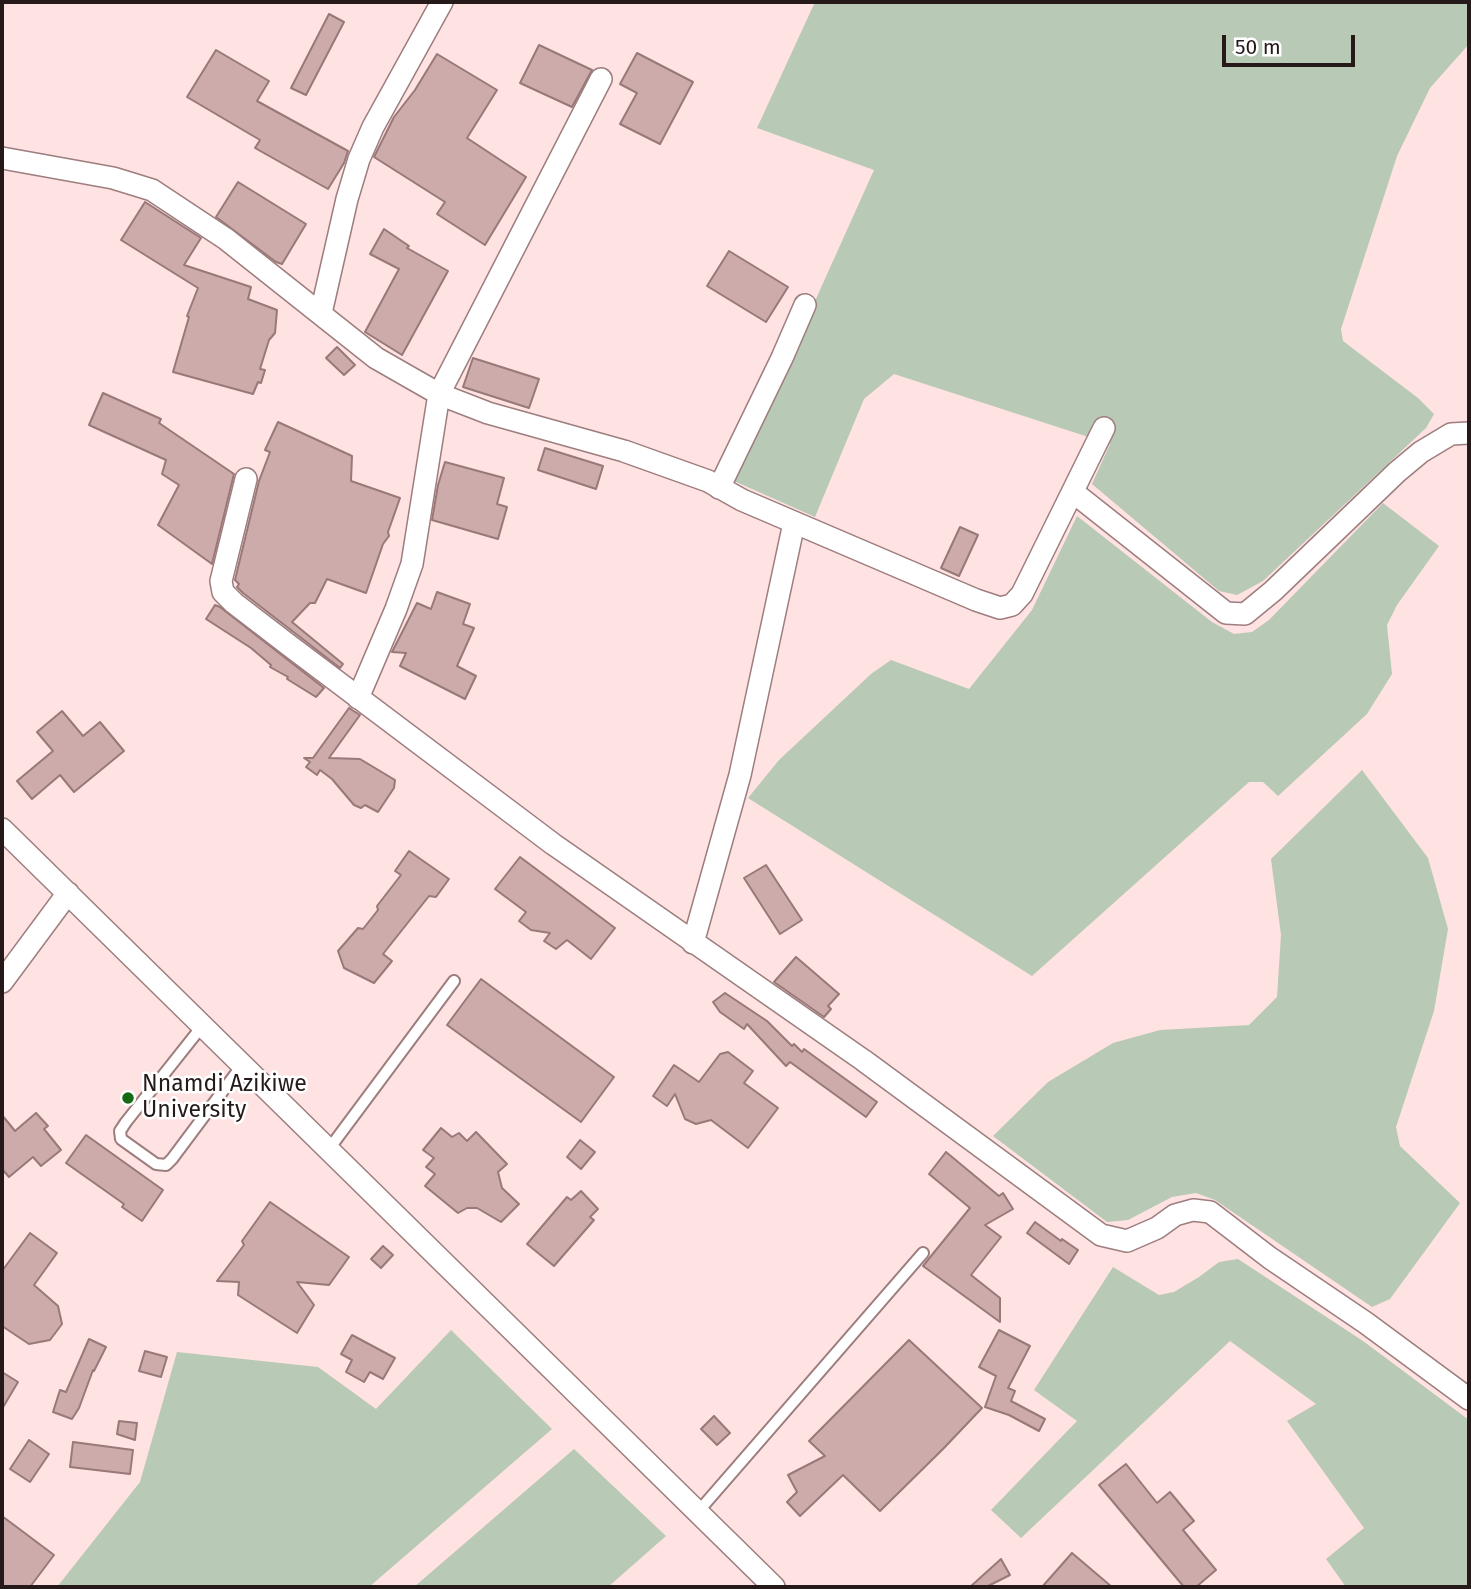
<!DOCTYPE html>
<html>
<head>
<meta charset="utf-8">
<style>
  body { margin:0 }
  #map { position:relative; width:1471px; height:1589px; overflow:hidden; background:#ffe2e2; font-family:"Fira Sans",sans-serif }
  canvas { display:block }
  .frame { position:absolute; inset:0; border:4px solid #251919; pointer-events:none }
  .scale { position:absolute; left:1222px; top:35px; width:133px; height:32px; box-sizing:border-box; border:4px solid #251919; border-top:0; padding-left:9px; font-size:21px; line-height:24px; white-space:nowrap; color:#251919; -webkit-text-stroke:5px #fff; paint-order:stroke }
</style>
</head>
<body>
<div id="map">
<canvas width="1471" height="1589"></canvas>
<div class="frame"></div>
<div class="scale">50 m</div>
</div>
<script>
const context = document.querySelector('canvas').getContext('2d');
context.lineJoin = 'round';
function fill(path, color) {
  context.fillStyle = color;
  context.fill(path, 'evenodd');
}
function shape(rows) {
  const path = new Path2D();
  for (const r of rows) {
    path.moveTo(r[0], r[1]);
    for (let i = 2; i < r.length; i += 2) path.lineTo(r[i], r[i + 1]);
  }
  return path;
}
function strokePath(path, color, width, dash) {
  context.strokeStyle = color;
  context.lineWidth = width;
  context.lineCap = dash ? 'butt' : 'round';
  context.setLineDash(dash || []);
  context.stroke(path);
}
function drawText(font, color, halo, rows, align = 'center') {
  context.font = font + ' "Fira Sans",sans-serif';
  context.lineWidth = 5;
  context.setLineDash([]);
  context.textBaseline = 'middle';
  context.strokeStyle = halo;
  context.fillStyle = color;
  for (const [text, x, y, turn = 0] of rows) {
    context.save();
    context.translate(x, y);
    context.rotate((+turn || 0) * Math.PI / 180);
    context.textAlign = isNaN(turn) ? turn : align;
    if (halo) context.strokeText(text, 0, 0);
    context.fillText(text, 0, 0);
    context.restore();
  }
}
const green = shape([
  [815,2,1469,2,1469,44,1430,88,1397,156,1341,329,1343,341,1418,398,1434,414,1426,428,1263,581,1237,595,1219,591,1092,484,1110,444,894,374,864,399,815,517,734,481,874,170,757,128],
  [1383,503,1439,546,1397,605,1387,625,1392,674,1367,714,1278,796,1263,782,1249,782,1032,976,748,798,779,760,871,674,891,660,969,689,1032,610,1077,516,1212,622,1234,634,1252,632,1269,620],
  [1362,770,1428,858,1448,929,1434,1011,1396,1127,1400,1146,1460,1203,1390,1299,1372,1307,1215,1200,1196,1193,1172,1197,1128,1220,1107,1222,993,1136,1048,1082,1113,1043,1160,1030,1249,1025,1277,997,1281,935,1271,859],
  [1238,1259,1363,1341,1469,1420,1469,1587,1346,1587,1326,1559,1364,1528,1287,1421,1316,1404,1230,1341,1021,1538,991,1510,1077,1421,1034,1390,1113,1267,1159,1295,1174,1292,1199,1277,1219,1262],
  [451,1330,552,1429,369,1587,57,1587,140,1482,177,1352,318,1367,376,1409],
  [574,1449,666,1536,608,1587,414,1587]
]);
const building = shape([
  [329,14,344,22,306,95,291,88,329,14],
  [539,45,592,70,572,107,520,83,539,45],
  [216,50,269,81,257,101,348,151,344,163,328,189,255,148,260,140,187,97,216,50],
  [637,53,693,82,660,144,620,124,637,93,620,84,637,53],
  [437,54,497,90,467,138,526,177,485,245,437,214,445,202,374,157,394,117,415,90,437,54],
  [238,182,306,224,282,264,276,262,216,217,238,182],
  [145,202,201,238,184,265,251,287,248,299,277,310,275,333,269,340,260,369,265,370,261,383,258,382,253,394,173,372,189,317,187,316,198,288,121,240,145,202],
  [384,229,409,246,407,248,448,271,402,355,365,332,399,269,370,254,384,229],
  [729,251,788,287,766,322,707,286,729,251],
  [337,347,355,365,344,375,326,358,337,347],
  [473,358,539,379,529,408,463,387,473,358],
  [103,393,161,419,159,423,234,474,212,564,158,525,179,485,162,474,166,460,89,425,103,393],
  [278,422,352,456,351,481,400,498,388,532,389,536,383,544,366,593,327,579,315,603,310,603,292,622,343,664,340,668,243,593,237,587,239,584,235,580,259,481,270,452,265,450,278,422],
  [545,448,603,466,596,489,538,470,545,448],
  [445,462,504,478,497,504,507,507,498,539,432,520,438,485,445,462],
  [960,527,978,535,959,576,941,568,960,527],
  [437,592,470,604,463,624,474,628,457,666,476,676,465,699,400,666,406,653,392,652,417,603,431,609,437,592],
  [215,605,220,607,324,688,316,697,287,679,288,677,270,667,271,665,251,648,206,619,215,605],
  [349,708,360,715,329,758,360,759,395,780,394,788,378,812,365,805,361,808,354,805,332,779,320,770,317,775,306,767,310,762,304,758,313,758,349,708],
  [62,711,83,736,100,722,124,751,74,792,60,775,32,799,17,781,53,751,37,732,62,711],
  [409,851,449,879,436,897,429,896,383,954,392,961,374,983,344,968,338,951,358,928,363,929,378,910,377,906,401,875,395,871,409,851],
  [520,857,615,928,591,959,567,940,556,949,544,941,550,933,531,930,519,921,526,912,495,889,520,857],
  [766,865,802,920,780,934,744,878,766,865],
  [796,957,839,994,828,1006,831,1009,824,1017,774,982,796,957],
  [481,979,614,1077,581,1122,447,1025,481,979],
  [725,993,767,1021,792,1046,794,1044,802,1052,804,1049,877,1102,866,1117,790,1062,786,1066,747,1024,744,1029,720,1012,713,1002,725,993],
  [728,1052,753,1071,744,1083,778,1108,748,1148,711,1120,696,1124,685,1119,675,1094,667,1106,653,1096,674,1065,699,1082,720,1054,728,1052],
  [36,1113,48,1126,44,1129,61,1150,41,1166,33,1157,9,1177,2,1169,2,1115,15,1131,36,1113],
  [441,1128,452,1137,459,1133,467,1141,476,1132,507,1164,498,1172,502,1188,519,1204,501,1222,477,1208,467,1208,458,1213,425,1186,435,1174,426,1167,434,1158,423,1150,441,1128],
  [86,1135,163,1190,142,1221,122,1207,124,1204,66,1163,86,1135],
  [580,1140,595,1152,581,1169,567,1157,580,1140],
  [946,1152,999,1196,1003,1193,1013,1209,985,1225,1001,1237,971,1275,1000,1298,1000,1322,923,1266,970,1208,929,1174,946,1152],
  [581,1191,598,1209,590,1217,594,1220,554,1266,527,1244,567,1197,571,1200,581,1191],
  [270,1202,349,1257,329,1285,297,1282,314,1305,297,1333,238,1295,239,1282,217,1281,244,1245,242,1241,270,1202],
  [1035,1222,1061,1241,1062,1239,1078,1250,1069,1264,1027,1233,1035,1222],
  [30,1233,57,1253,34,1285,58,1306,62,1324,50,1340,29,1344,2,1326,2,1271,30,1233],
  [383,1246,393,1255,381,1268,371,1259,383,1246],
  [999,1330,1030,1346,1008,1388,1015,1391,1011,1401,1045,1419,1039,1431,1009,1415,985,1407,996,1376,979,1367,999,1330],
  [352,1335,395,1358,383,1379,370,1372,364,1382,346,1372,352,1360,341,1354,352,1335],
  [89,1339,106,1347,94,1371,93,1370,79,1408,72,1419,53,1412,60,1390,66,1392,89,1339],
  [909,1340,982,1408,943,1449,880,1511,843,1475,800,1516,787,1502,797,1492,788,1475,825,1456,809,1441,909,1340],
  [145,1351,167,1357,161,1377,139,1371,145,1351],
  [2,1372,18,1382,2,1409,2,1372],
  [714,1416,730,1433,717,1445,701,1429,714,1416],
  [119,1421,137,1423,135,1440,117,1434,119,1421],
  [29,1440,49,1454,30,1482,10,1469,29,1440],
  [73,1442,133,1450,130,1474,70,1467,73,1442],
  [1126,1464,1157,1503,1170,1492,1194,1521,1183,1530,1216,1570,1196,1587,1184,1587,1099,1485,1126,1464],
  [2,1516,54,1555,30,1587,2,1587,2,1516],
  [1072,1553,1112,1587,1042,1587,1072,1553],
  [1001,1559,1010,1575,986,1587,970,1587,1001,1559]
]);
const lane = shape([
  [203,1025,126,1122,120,1131,121,1139,156,1164,166,1165,172,1159,243,1064],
  [329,1149,454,981],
  [697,1513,923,1253]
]);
const street = shape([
  [2,158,113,178,152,190,226,239,376,358,439,394,488,413,624,451,708,481,742,500,976,600,1000,608,1012,605,1022,594,1104,428],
  [321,313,347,199,359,159,373,127,442,2],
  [246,479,221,581,223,592,234,603,290,646,553,844,863,1060,1101,1235,1127,1241,1157,1228,1175,1215,1193,1210,1210,1212,1270,1258,1366,1323,1469,1399],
  [719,488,782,358,805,305],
  [1073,492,1226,613,1245,614,1273,591,1397,472,1421,452,1451,434,1469,433],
  [358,698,396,609,412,564,439,394,601,79],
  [2,829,774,1587],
  [693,943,740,775,794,523],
  [2,982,68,893]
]);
const markers = [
  [128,1098,7,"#146b13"]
];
const poiNames = [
  ["Nnamdi Azikiwe",142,1085],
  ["University",142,1111]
];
fill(green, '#b8c9b6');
fill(building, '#cdabab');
strokePath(building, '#987879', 2);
strokePath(lane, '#9d7d7e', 14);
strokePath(street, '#9d7d7e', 24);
strokePath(lane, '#fff', 10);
strokePath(street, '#fff', 21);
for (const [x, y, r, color] of markers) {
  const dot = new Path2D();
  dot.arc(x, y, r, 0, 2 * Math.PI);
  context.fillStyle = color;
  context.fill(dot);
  strokePath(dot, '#fff', 2.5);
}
drawText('23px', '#251919', '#fff', poiNames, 'left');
</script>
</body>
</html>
